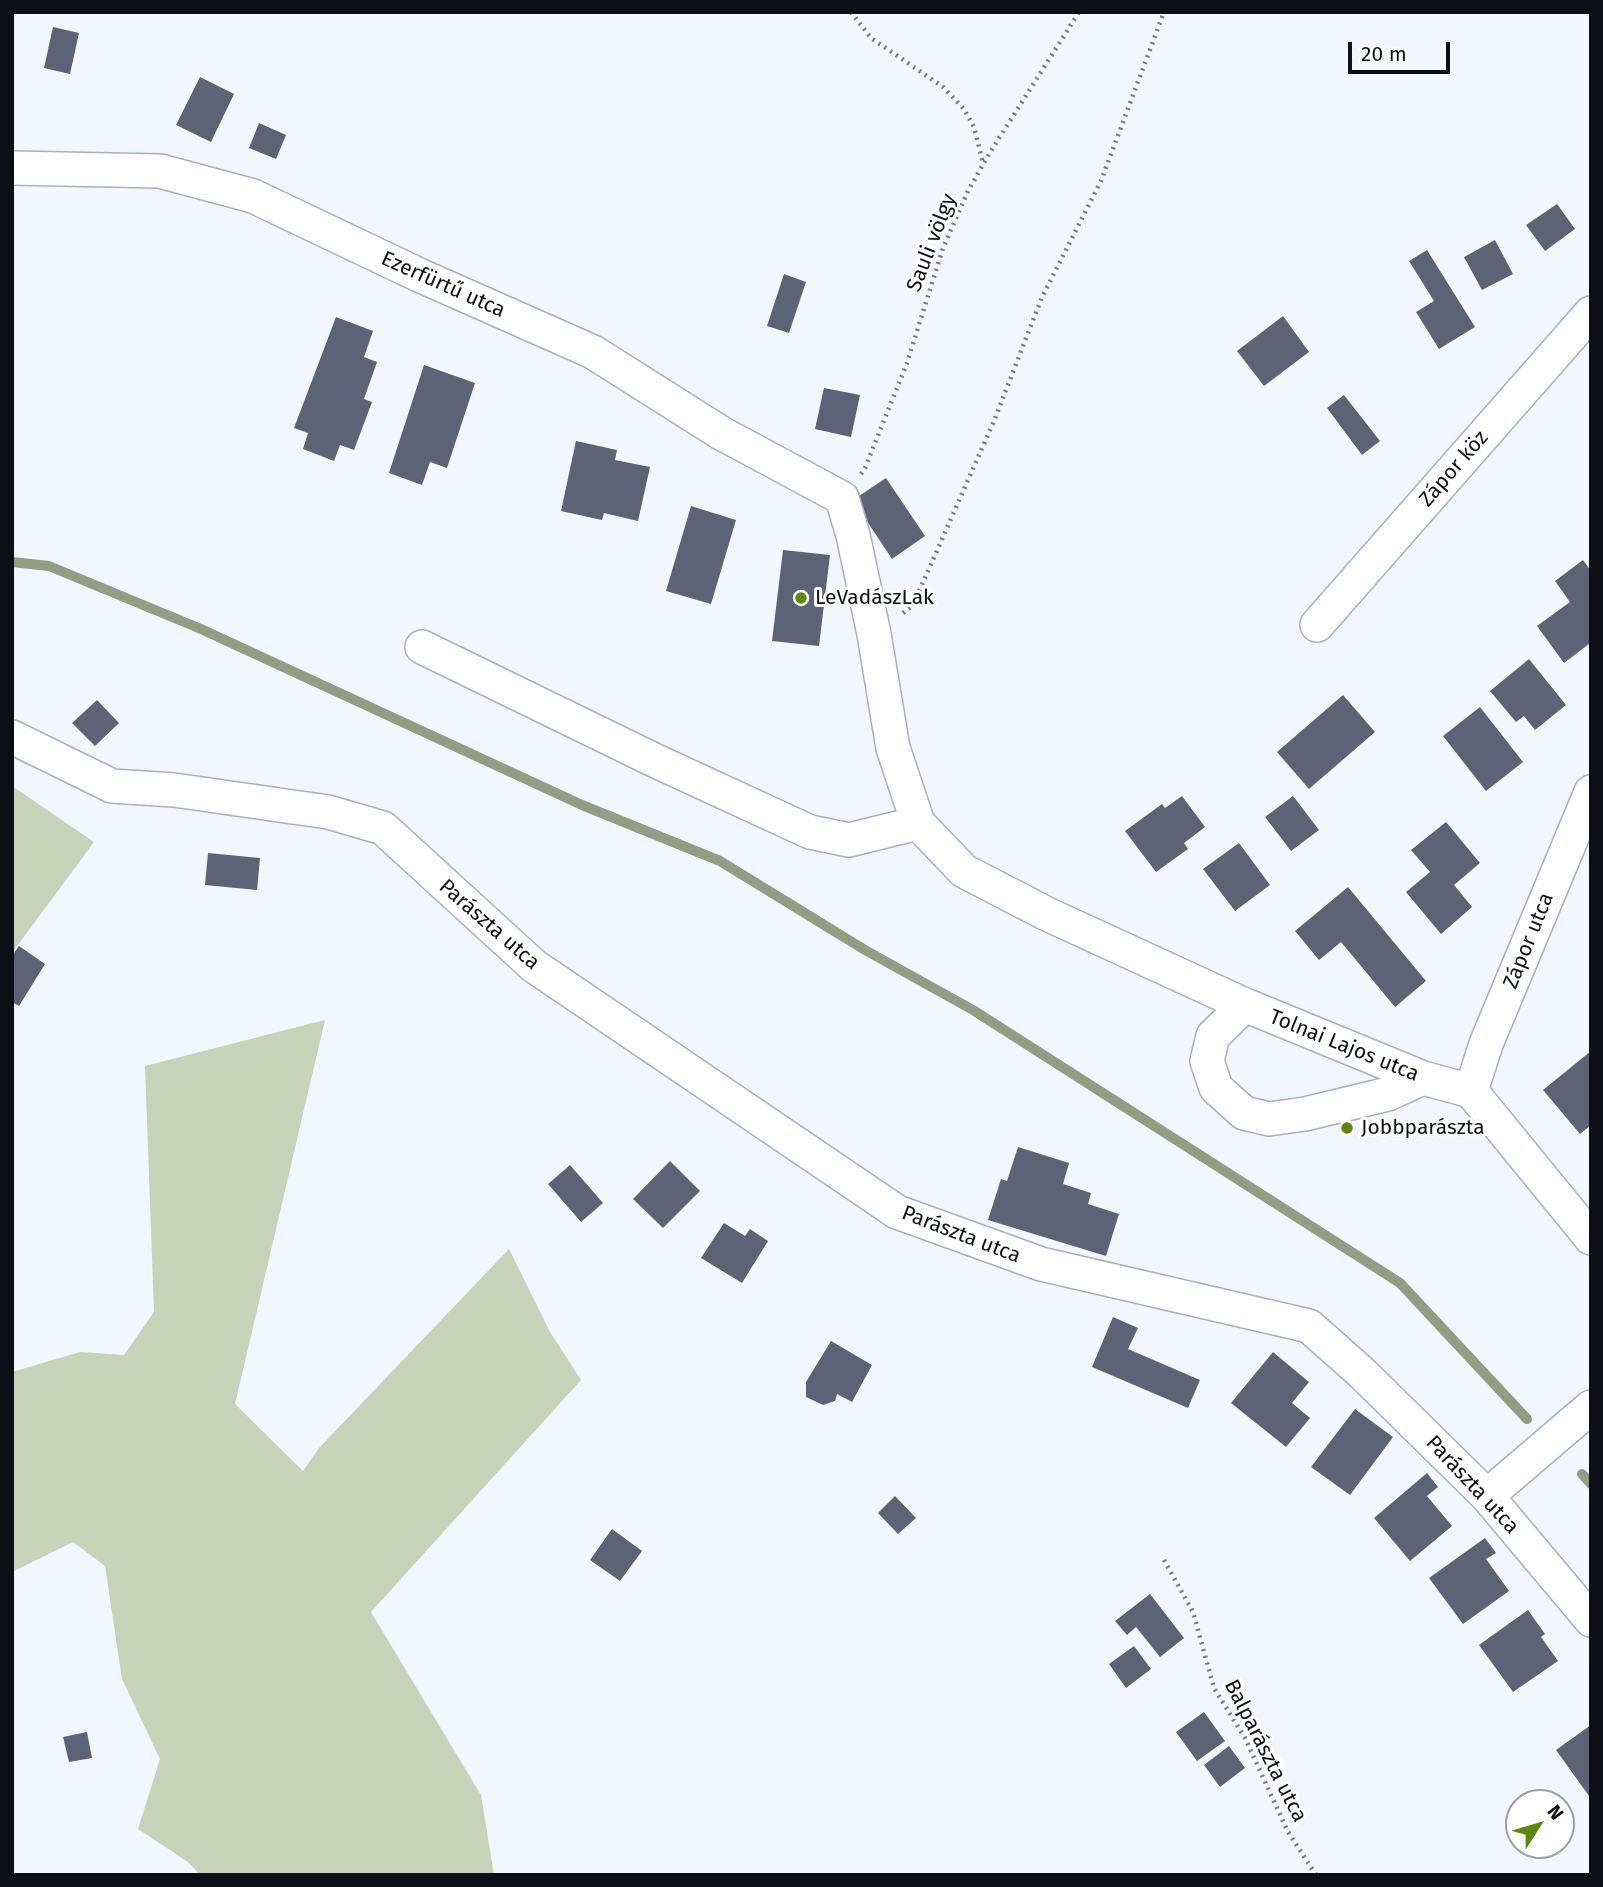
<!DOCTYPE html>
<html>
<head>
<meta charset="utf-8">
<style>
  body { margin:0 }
  #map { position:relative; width:1603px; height:1887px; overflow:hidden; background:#f2f6fe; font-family:"Fira Sans",sans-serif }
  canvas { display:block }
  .frame { position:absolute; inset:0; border:14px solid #0c0f16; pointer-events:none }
  .north { position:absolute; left:1505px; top:1789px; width:70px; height:70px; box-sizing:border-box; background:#fff; border:2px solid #9e9fa2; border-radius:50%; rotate:53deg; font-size:19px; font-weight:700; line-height:28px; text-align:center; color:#0c0f16 }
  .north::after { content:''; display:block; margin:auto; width:24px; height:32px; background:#5e8710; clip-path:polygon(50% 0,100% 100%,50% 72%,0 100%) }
  .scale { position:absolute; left:1348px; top:42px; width:102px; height:32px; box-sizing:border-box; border:4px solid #0c0f16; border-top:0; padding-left:9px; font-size:21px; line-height:24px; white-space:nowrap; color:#0c0f16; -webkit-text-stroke:5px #fff; paint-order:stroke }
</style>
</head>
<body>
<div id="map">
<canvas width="1603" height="1887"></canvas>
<div class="frame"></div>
<div class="north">N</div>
<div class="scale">20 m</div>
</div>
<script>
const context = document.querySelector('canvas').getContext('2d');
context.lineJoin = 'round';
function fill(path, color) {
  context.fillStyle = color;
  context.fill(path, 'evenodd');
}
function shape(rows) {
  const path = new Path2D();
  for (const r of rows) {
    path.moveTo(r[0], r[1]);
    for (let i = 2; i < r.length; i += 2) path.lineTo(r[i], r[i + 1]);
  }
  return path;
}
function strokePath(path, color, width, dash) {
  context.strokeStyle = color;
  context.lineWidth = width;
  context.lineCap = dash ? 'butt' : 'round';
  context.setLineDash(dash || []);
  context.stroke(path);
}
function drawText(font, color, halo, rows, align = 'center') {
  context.font = font + ' "Fira Sans",sans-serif';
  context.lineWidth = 6;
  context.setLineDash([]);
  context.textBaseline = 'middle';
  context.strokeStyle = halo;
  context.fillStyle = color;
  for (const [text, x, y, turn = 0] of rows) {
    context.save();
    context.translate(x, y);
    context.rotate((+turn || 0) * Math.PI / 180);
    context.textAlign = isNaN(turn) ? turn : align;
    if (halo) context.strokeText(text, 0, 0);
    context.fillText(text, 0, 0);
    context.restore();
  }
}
const green = shape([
  [12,786,94,842,12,953],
  [325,1020,235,1404,303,1471,319,1448,509,1249,550,1332,581,1380,371,1612,481,1795,494,1875,200,1875,188,1862,138,1829,160,1759,122,1679,105,1566,73,1542,12,1572,12,1372,80,1352,124,1355,154,1312,145,1066]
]);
const stream = shape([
  [12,562,49,566,201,629,582,805,720,861,865,950,973,1010,1400,1283,1527,1419],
  [1582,1474,1591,1484]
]);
const building = shape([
  [53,27,79,33,70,74,44,68],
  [200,77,234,94,211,142,176,125],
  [259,123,286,135,276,159,249,148],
  [1557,204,1575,229,1545,251,1526,225],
  [1495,240,1513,274,1482,290,1464,257],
  [1427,250,1475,327,1439,349,1416,312,1434,301,1409,261],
  [784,274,806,282,789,333,767,326],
  [1283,316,1309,352,1264,386,1237,351],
  [336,317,373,331,364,357,377,362,364,399,372,402,354,450,340,445,334,461,303,449,308,433,294,428],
  [424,365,475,383,447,468,430,462,422,485,389,473],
  [824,388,860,395,851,437,815,429],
  [1344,395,1380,441,1362,455,1327,408],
  [576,441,617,450,615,460,650,467,638,521,604,513,602,520,561,511],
  [886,478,925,536,892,559,853,500],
  [691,506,736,520,711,604,666,591],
  [783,550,830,555,819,646,772,641],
  [1583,560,1591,571,1591,646,1589,644,1564,663,1537,626,1570,602,1555,581],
  [1529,659,1566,705,1535,730,1524,716,1516,722,1490,691],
  [1343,695,1375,732,1309,789,1277,752],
  [97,700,119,723,95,746,72,723],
  [1480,707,1523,762,1486,791,1443,736],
  [1182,796,1205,827,1184,843,1188,849,1156,872,1125,831,1162,804,1165,808],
  [1293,796,1319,830,1291,851,1265,817],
  [1446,822,1480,863,1454,885,1472,907,1441,934,1406,892,1430,872,1411,850],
  [1239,843,1270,885,1235,911,1203,869],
  [208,853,260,858,257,890,205,885],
  [1348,887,1426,981,1395,1007,1341,942,1319,960,1295,931],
  [19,946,45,964,19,1006,12,1002,12,956],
  [1591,1051,1591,1125,1580,1134,1543,1090],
  [1018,1147,1069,1163,1063,1184,1091,1193,1088,1204,1119,1214,1106,1256,988,1220,1001,1179,1007,1181],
  [670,1161,700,1191,663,1228,633,1199],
  [570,1165,603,1203,581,1222,548,1184],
  [724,1223,745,1236,750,1229,768,1241,742,1283,701,1258],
  [1113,1317,1138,1328,1128,1349,1200,1380,1188,1408,1092,1367],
  [831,1341,872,1365,852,1402,837,1394,835,1401,823,1405,806,1397,806,1382],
  [1273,1352,1309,1382,1292,1403,1310,1418,1286,1447,1231,1403],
  [1355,1409,1393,1437,1350,1495,1311,1467],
  [1427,1473,1438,1487,1427,1496,1452,1526,1410,1561,1374,1518],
  [895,1496,916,1518,898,1534,878,1513],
  [612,1529,642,1551,620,1581,590,1560],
  [1485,1538,1496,1553,1486,1559,1509,1591,1463,1624,1429,1578],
  [1150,1594,1184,1638,1160,1657,1136,1627,1127,1635,1115,1621],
  [1528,1610,1545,1634,1541,1637,1558,1661,1513,1692,1479,1645],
  [1134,1646,1151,1669,1126,1688,1109,1664],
  [1204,1712,1225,1741,1197,1761,1176,1732],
  [1591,1725,1591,1795,1589,1796,1556,1750],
  [87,1732,92,1758,69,1762,63,1737],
  [1229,1746,1245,1768,1220,1787,1204,1765]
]);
const path = shape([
  [851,12,871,38,943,87,964,109,974,127,983,163],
  [861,474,865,468,907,363,943,248,968,191,989,154,1079,12],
  [903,613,913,605,994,421,1042,297,1101,181,1164,12],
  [1164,1560,1193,1612,1214,1688,1245,1738,1288,1832,1316,1875]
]);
const minor = shape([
  [12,168,160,171,253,196,419,275,593,352,721,433,842,498,853,535,874,634,893,748,918,823,964,871,1047,914,1245,1005,1423,1078,1471,1091,1591,1238],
  [1317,625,1591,313],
  [422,647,656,761,810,832,849,840,918,823],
  [12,737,112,786,174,790,328,812,383,828,534,966,897,1212,1041,1264,1309,1326,1362,1373,1487,1496,1591,1620],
  [1245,1005,1213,1036,1207,1061,1216,1088,1244,1113,1269,1119,1305,1114,1388,1094,1423,1078],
  [1471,1091,1486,1044,1591,792],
  [1487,1496,1591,1407]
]);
const markers = [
  [801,598,7,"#5e8710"],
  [1347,1128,7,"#5e8710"]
];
const streetNames = [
  ["Sauli völgy",932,243,-69],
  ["Ezerfürtű utca",443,285,24],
  ["Zápor köz",1454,469,-49],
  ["Parászta utca",489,925,41],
  ["Zápor utca",1529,941,-68],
  ["Tolnai Lajos utca",1344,1046,22],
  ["Parászta utca",961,1235,21],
  ["Parászta utca",1472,1485,47],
  ["Balparászta utca",1265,1751,63]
];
const poiNames = [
  ["LeVadászLak",815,598],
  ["Jobbparászta",1361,1128]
];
fill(green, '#c6d3b9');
strokePath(stream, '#929e84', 10);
fill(building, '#5c6375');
strokePath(minor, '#a6afc3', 36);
strokePath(path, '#757880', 4.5, [2, 5]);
strokePath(minor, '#fff', 33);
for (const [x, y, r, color] of markers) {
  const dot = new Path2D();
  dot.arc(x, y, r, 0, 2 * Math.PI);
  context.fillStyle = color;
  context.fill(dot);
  strokePath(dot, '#fff', 2.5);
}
drawText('21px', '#0c0f16', '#fff', streetNames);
drawText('21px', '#0c0f16', '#fff', poiNames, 'left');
</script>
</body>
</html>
